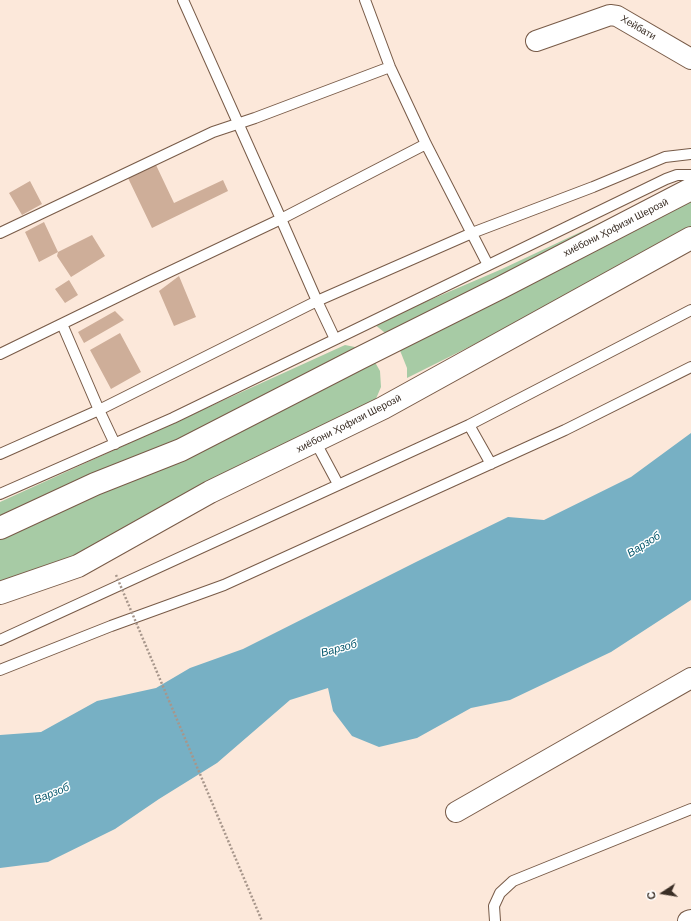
<!DOCTYPE html>
<html>
<head>
<meta charset="utf-8">
<style>
  body { margin:0 }
  #map { position:relative; width:691px; height:921px; overflow:hidden; background:#fce8da; font-family:"DM Sans",sans-serif }
  canvas { display:block }
  .north { position:absolute; left:643px; top:873px; width:40px; height:40px; -webkit-text-stroke:3px #fff; paint-order:stroke; rotate:258deg; font-size:11px; font-weight:700; line-height:16px; text-align:center; color:#3a2e25 }
  .north::after { content:''; display:block; margin:auto; width:14px; height:18px; background:#3a2e25; clip-path:polygon(50% 0,100% 100%,50% 72%,0 100%) }
</style>
</head>
<body>
<div id="map">
<canvas width="691" height="921"></canvas>
<div class="north">С</div>
</div>
<script>
const context = document.querySelector('canvas').getContext('2d');
context.lineJoin = 'round';
function fill(path, color) {
  context.fillStyle = color;
  context.fill(path, 'evenodd');
}
function shape(rows) {
  const path = new Path2D();
  for (const r of rows) {
    path.moveTo(r[0], r[1]);
    for (let i = 2; i < r.length; i += 2) path.lineTo(r[i], r[i + 1]);
  }
  return path;
}
function strokePath(path, color, width, dash) {
  context.strokeStyle = color;
  context.lineWidth = width;
  context.lineCap = dash ? 'butt' : 'round';
  context.setLineDash(dash || []);
  context.stroke(path);
}
function drawText(font, color, halo, rows, align = 'center') {
  context.font = font + ' "DM Sans",sans-serif';
  context.lineWidth = 3;
  context.setLineDash([]);
  context.textBaseline = 'middle';
  context.strokeStyle = halo;
  context.fillStyle = color;
  for (const [text, x, y, turn = 0] of rows) {
    context.save();
    context.translate(x, y);
    context.rotate((+turn || 0) * Math.PI / 180);
    context.textAlign = isNaN(turn) ? turn : align;
    if (halo) context.strokeText(text, 0, 0);
    context.fillText(text, 0, 0);
    context.restore();
  }
}
const green = shape([
  [691,180,691,236,407,378,407,368,399,348,394,340,374,324,502,269],
  [345,345,360,348,372,357,380,371,381,387,375,401,77,555,0,583,0,502]
]);
const water = shape([
  [691,433,691,600,611,652,510,700,471,708,417,738,379,747,352,736,333,711,328,688,290,700,217,763,159,799,115,829,48,862,0,868,0,735,41,732,97,701,156,688,190,668,243,649,418,561,508,517,544,520,631,477]
]);
const building = shape([
  [156,165,174,203,223,180,228,191,152,228,128,178],
  [30,181,42,204,22,215,9,193],
  [44,222,58,252,39,262,25,232],
  [92,235,105,256,71,277,57,256,58,252],
  [179,276,196,317,174,326,159,291],
  [69,280,78,295,65,303,55,289],
  [115,311,124,320,84,343,78,332],
  [120,333,141,372,111,389,90,350]
]);
const lane = shape([
  [183,0,281,219,317,301,335,339],
  [365,0,390,67,426,144,488,265],
  [0,233,213,132,255,118,390,67],
  [62,324,99,410,115,444],
  [0,354,150,281,281,219,426,144],
  [469,425,491,464],
  [315,441,338,484],
  [0,454,99,410,317,301,472,233,593,187,665,157,691,154],
  [0,494,173,418,666,179,677,175,691,175],
  [0,640,469,425,691,310],
  [0,670,111,626,224,585,565,430,691,367],
  [495,921,494,906,500,893,513,881,691,809]
]);
const street = shape([
  [536,41,610,15,617,16,691,59],
  [456,812,691,678],
  [688,921,691,920]
]);
const secondary = shape([
  [0,528,95,484,181,450,360,358,500,288,691,189],
  [0,593,78,566,210,492,383,408,691,238]
]);
const pathBridge = shape([
  [116,575,262,921]
]);
const streetNames = [
  ["Хейбати",638,28,30],
  ["хиёбони Ҳофизи Шерозӣ",616,228,-27],
  ["хиёбони Ҳофизи Шерозӣ",349,424,-27]
];
const waterNames = [
  ["Варзоб",644,545,-32],
  ["Варзоб",339,649,-15],
  ["Варзоб",52,794,-22]
];
fill(green, '#a7cba5');
fill(water, '#77b0c4');
fill(building, '#ceae99');
strokePath(lane, '#785b48', 12);
strokePath(street, '#785b48', 22);
strokePath(secondary, '#785b48', 24);
strokePath(lane, '#fff', 10);
strokePath(street, '#fff', 20);
strokePath(secondary, '#fff', 22);
strokePath(pathBridge, '#a7968b', 2.5, [2, 2]);
drawText('10px', '#3a2e25', '#fff', streetNames);
drawText('italic 11px', '#07586d', '#fff', waterNames);
</script>
</body>
</html>
